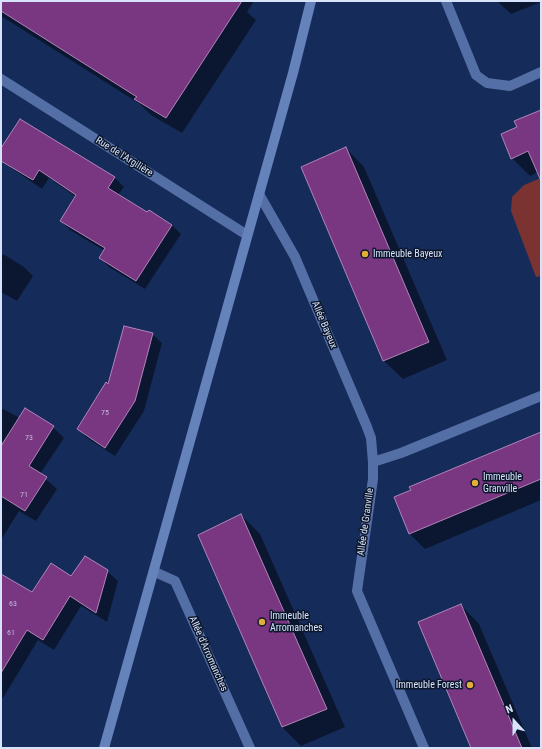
<!DOCTYPE html>
<html>
<head>
<meta charset="utf-8">
<style>
  body { margin:0 }
  #map { position:relative; width:542px; height:749px; overflow:hidden; background:#152c5b; font-family:"Roboto Condensed",sans-serif }
  canvas { display:block }
  .frame { position:absolute; inset:0; border:2px solid #d6e3fb; pointer-events:none }
  .north { position:absolute; left:494px; top:701px; width:40px; height:40px; -webkit-text-stroke:3px #0c162b; paint-order:stroke; rotate:339deg; font-size:11px; font-weight:700; line-height:16px; text-align:center; color:#d6e3fb }
  .north::after { content:''; display:block; margin:auto; width:14px; height:18px; background:#d6e3fb; clip-path:polygon(50% 0,100% 100%,50% 72%,0 100%) }
</style>
</head>
<body>
<div id="map">
<canvas width="542" height="749"></canvas>
<div class="frame"></div>
<div class="north">N</div>
</div>
<script>
const context = document.querySelector('canvas').getContext('2d');
context.lineJoin = 'round';
function fill(path, color) {
  context.fillStyle = color;
  context.fill(path, 'evenodd');
}
function shape(rows) {
  const path = new Path2D();
  for (const r of rows) {
    path.moveTo(r[0], r[1]);
    for (let i = 2; i < r.length; i += 2) path.lineTo(r[i], r[i + 1]);
  }
  return path;
}
function strokePath(path, color, width, dash) {
  context.strokeStyle = color;
  context.lineWidth = width;
  context.lineCap = dash ? 'butt' : 'round';
  context.setLineDash(dash || []);
  context.stroke(path);
}
function drawText(font, color, halo, rows, align = 'center') {
  context.font = font + ' "Roboto Condensed",sans-serif';
  context.lineWidth = 3;
  context.setLineDash([]);
  context.textBaseline = 'middle';
  context.strokeStyle = halo;
  context.fillStyle = color;
  for (const [text, x, y, turn = 0] of rows) {
    context.save();
    context.translate(x, y);
    context.rotate((+turn || 0) * Math.PI / 180);
    context.textAlign = isNaN(turn) ? turn : align;
    if (halo) context.strokeText(text, 0, 0);
    context.fillText(text, 0, 0);
    context.restore();
  }
}
const green = shape([
  [541,178,541,276,536,277,511,211,512,197,524,185]
]);
const shadow = shape([
  [1,1,254,1,247,12,256,20,182,133,151,115,140,104,1,16],
  [497,1,541,1,541,2,511,14],
  [541,111,541,171,530,176,512,158,518,128],
  [20,120,115,178,124,187,118,195,148,214,172,225,181,234,145,289,109,267,100,258,105,251,70,230,61,221,76,197,49,178,42,189,1,161,1,150],
  [346,148,364,167,447,360,403,379,384,361,302,167],
  [3,254,24,267,33,276,17,301,1,292,1,257],
  [152,334,162,343,144,411,115,456,87,438,78,429,109,385],
  [1,408,20,418,53,427,64,438,40,474,57,489,36,521,19,511,1,540],
  [541,433,541,500,425,549,410,534,395,498],
  [241,515,260,534,345,727,301,746,282,727,199,535],
  [107,571,118,581,107,622,81,606,54,650,38,640,3,698,1,696,1,575,32,594,72,577],
  [461,605,479,624,532,748,472,748]
]);
const building = shape([
  [1,1,242,1,166,118,134,99,137,97,1,11,1,1],
  [541,110,541,181,528,151,511,159,501,134,517,127,514,121,541,110],
  [20,119,115,177,108,188,147,212,149,210,172,225,136,281,99,258,105,248,60,221,76,195,39,170,33,180,1,161,1,148,20,119],
  [346,147,429,342,383,361,301,167,346,147],
  [124,326,153,333,135,401,105,448,77,429,106,382,108,384,124,326],
  [25,408,54,426,29,466,47,477,25,511,1,496,1,446,25,408],
  [541,432,541,479,409,534,394,497,411,490,409,487,541,432],
  [241,514,327,709,282,727,198,535,241,514],
  [85,556,108,570,96,613,70,596,43,640,27,630,1,673,1,574,32,592,51,563,71,576,85,556],
  [461,604,522,748,471,748,418,622,461,604]
]);
const street = shape([
  [446,1,476,75,487,83,510,86,541,72],
  [1,79,247,235],
  [259,194,295,257,367,427,371,438,373,462],
  [155,572,175,581,250,748],
  [424,748,357,591,373,479,373,462,401,453,541,396]
]);
const secondary = shape([
  [104,748,293,73,311,1]
]);
const markers = [
  [365,254,4,"#e3ae35"],
  [475,483,4,"#e3ae35"],
  [262,622,4,"#e3ae35"],
  [470,685,4,"#e3ae35"]
];
const numberNames = [
  ["75",105,413],
  ["73",29,438],
  ["71",24,495],
  ["63",13,604],
  ["61",11,633]
];
const streetNames = [
  ["Rue de l'Argilière",124,157,32],
  ["Allée Bayeux",324,325,67],
  ["Allée de Granville",366,522,-82],
  ["Allée d'Arromanches",208,654,66]
];
const poiNames = [
  ["Immeuble Bayeux",373,254],
  ["Immeuble",483,477],
  ["Granville",483,489],
  ["Immeuble",270,616],
  ["Arromanches",270,628],
  ["Immeuble Forest",462,685,"right"]
];
fill(green, '#7b3332');
fill(shadow, '#0007');
fill(building, '#793681');
strokePath(building, '#b384b8', 1);
strokePath(street, '#546fa5', 10);
strokePath(secondary, '#6582bb', 10);
for (const [x, y, r, color] of markers) {
  const dot = new Path2D();
  dot.arc(x, y, r, 0, 2 * Math.PI);
  context.fillStyle = color;
  context.fill(dot);
  strokePath(dot, '#0c162b', 1.5);
}
drawText('8px', '#bfb8dc', null, numberNames);
drawText('10px', '#d6e3fb', '#0c162b', streetNames);
drawText('10px', '#d6e3fb', '#0c162b', poiNames, 'left');
</script>
</body>
</html>
